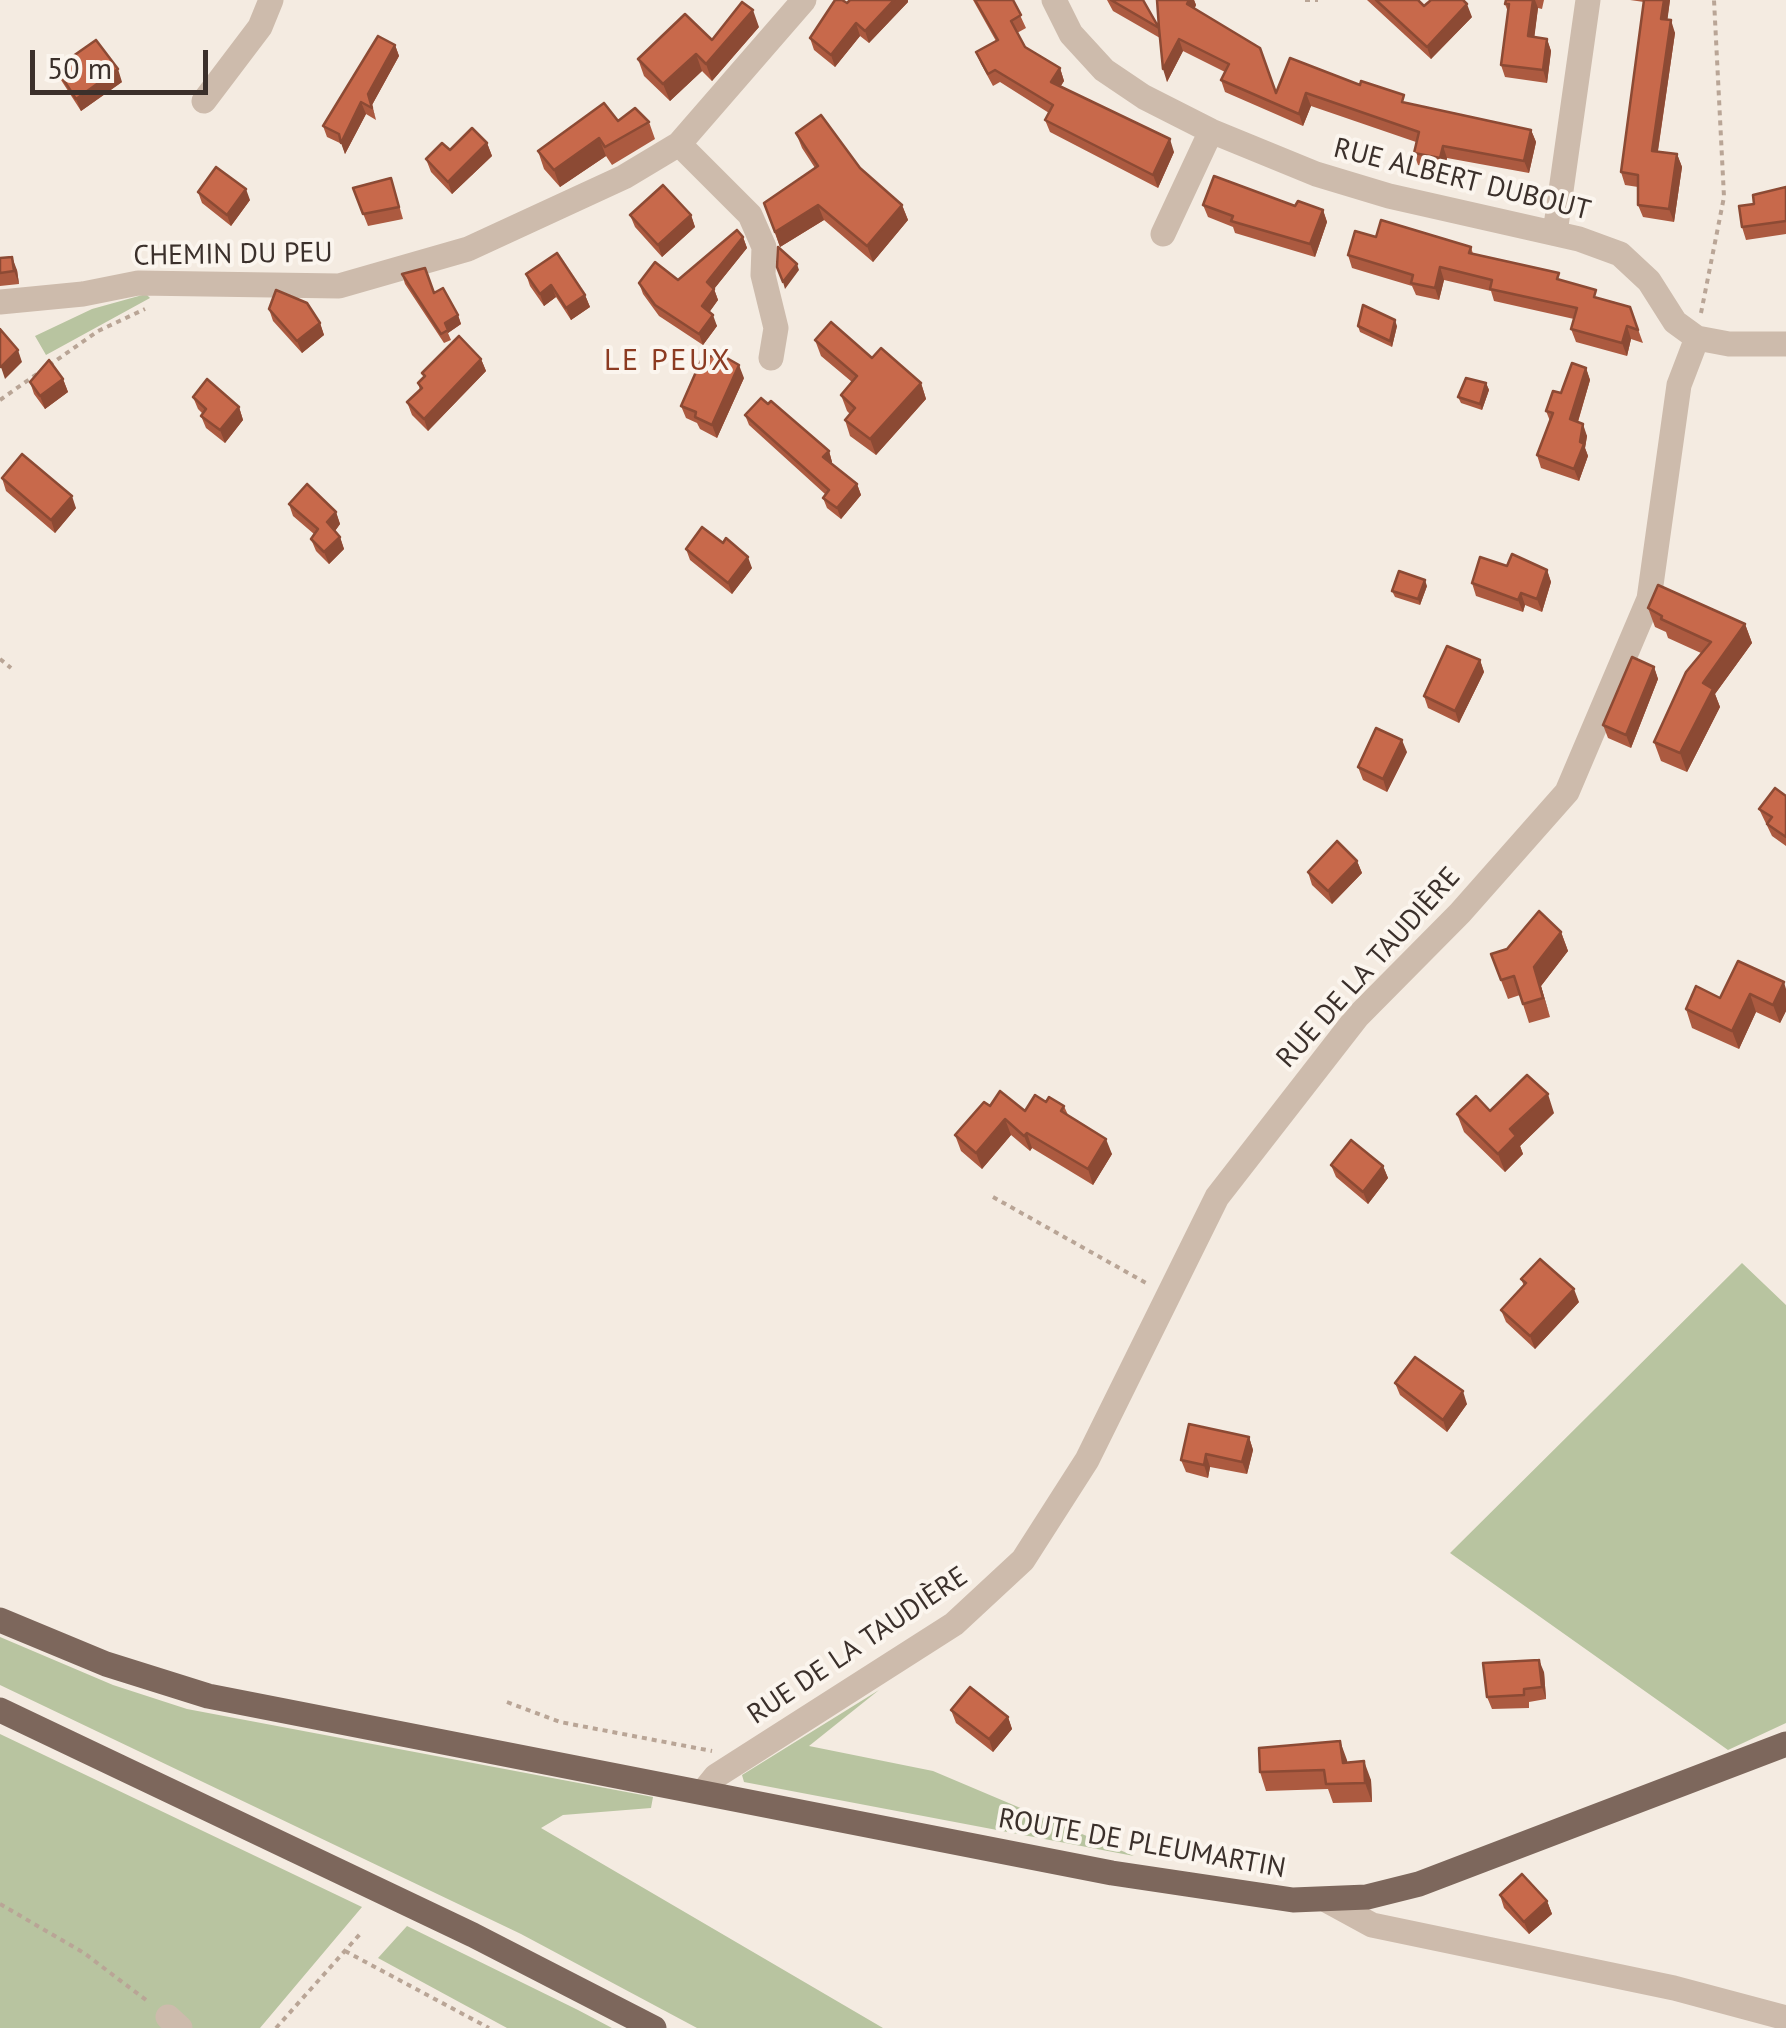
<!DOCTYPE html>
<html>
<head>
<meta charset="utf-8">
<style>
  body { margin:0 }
  #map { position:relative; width:1786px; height:2028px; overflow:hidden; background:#f4ebe1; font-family:"PT Sans",sans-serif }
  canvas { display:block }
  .scale { position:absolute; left:30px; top:50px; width:178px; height:45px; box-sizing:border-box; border:5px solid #3b302b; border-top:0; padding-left:12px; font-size:30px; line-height:35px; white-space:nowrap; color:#3b302b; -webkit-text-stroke:8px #fbf5ee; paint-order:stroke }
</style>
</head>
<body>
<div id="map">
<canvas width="1786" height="2028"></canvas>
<div class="scale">50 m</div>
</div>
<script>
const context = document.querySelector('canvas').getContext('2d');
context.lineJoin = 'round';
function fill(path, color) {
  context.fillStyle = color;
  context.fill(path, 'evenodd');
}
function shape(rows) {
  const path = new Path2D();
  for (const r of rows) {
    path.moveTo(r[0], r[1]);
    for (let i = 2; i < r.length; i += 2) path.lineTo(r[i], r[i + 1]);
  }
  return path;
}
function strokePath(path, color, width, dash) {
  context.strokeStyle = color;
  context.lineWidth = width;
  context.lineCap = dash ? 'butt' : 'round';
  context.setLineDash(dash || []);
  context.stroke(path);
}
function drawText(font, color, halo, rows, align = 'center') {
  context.font = font + ' "PT Sans",sans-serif';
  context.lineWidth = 8;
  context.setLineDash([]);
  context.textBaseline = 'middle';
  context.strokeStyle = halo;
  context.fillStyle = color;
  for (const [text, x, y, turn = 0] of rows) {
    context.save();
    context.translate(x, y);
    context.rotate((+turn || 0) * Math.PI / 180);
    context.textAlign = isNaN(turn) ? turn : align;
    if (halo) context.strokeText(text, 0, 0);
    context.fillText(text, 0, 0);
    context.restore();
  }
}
const green = shape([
  [146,294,150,298,46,355,35,336,92,309],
  [1742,1263,1786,1305,1786,1723,1728,1750,1450,1553],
  [0,1637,113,1685,187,1709,653,1797,651,1808,563,1815,541,1828,883,2028,697,2028,521,1934,0,1685],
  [879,1690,809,1746,933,1771,1134,1856,744,1782,742,1775],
  [0,1734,362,1907,260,2028,0,2028],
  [407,1926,578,2010,612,2028,507,2028,378,1958]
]);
const path = shape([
  [1305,0,1318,0],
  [1701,313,1724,197,1714,0],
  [0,400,98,331,145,309],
  [0,659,11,668],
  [993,1197,1146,1283],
  [507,1702,560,1722,712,1751],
  [0,1904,84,1953,150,2003],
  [345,1951,489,2028],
  [276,2028,360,1934]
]);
const minor = shape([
  [1054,0,1071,34,1104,70,1144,97,1211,131,1316,174,1389,196,1579,239,1620,254,1649,281,1675,322,1697,338,1729,344,1786,344],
  [204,101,260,27,271,0],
  [679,144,750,215,764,247,763,275,776,328,771,358],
  [1555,233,1588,0],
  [1163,234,1211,131],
  [0,302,83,294,138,283,339,286,468,249,624,177,679,144,804,0],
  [703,1792,716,1776,954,1624,1023,1560,1087,1460,1217,1197,1357,1017,1460,913,1567,792,1649,599,1679,385,1697,338],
  [1328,1901,1372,1925,1674,1988,1786,2018],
  [168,2017,180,2028]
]);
const major = shape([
  [0,1620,106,1664,208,1696,1112,1873,1293,1900,1367,1897,1419,1884,1786,1744],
  [0,1710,473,1935,654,2028]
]);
const wall = shape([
  [973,0,1013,0,1026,28,1017,33,1025,47,1060,68,1064,81,1060,87,1174,152,1158,188,1050,132,1045,120,1049,113,1000,82,993,86,981,64,976,52,996,41],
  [1107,0,1143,0,1159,28,1157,0,1194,0,1196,5,1194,9,1276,93,1290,58,1407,104,1531,130,1536,142,1529,173,1447,158,1444,171,1418,165,1414,153,1416,142,1311,106,1303,126,1225,92,1221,80,1225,72,1183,51,1167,82,1160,38,1113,11],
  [1367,0,1418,0,1424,6,1472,17,1431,59],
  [1506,0,1544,0,1542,9,1538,8,1534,37,1547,39,1551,51,1547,83,1505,77,1501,65,1508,12,1505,4],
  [1630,0,1670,0,1667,20,1675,33,1658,151,1677,154,1682,167,1674,222,1643,217,1638,205,1638,187,1625,185,1621,172,1644,2],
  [908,2,869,43,860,36,835,67,814,50,810,38,847,3],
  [759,27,712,81,702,71,670,101,644,76,638,59],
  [395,45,399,56,372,105,376,120,366,114,345,154,342,144,327,137,323,126],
  [56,68,122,82,81,111,61,80],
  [649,122,655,139,612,165,606,156,560,187,544,169,538,151],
  [796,133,860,168,902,205,908,220,873,262,824,220,780,247,764,203,815,168,802,148],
  [487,143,492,156,452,194,431,172,426,159,450,150],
  [1786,187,1786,234,1746,240,1742,227,1754,204],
  [353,188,395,191,403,219,368,226],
  [198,192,250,200,231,226,202,203],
  [1203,205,1295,206,1323,210,1327,222,1315,257,1235,233,1233,227,1208,217],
  [630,215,691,215,695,227,662,257,635,227],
  [743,237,747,248,714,289,718,300,709,312,717,326,703,345,659,316,643,294,639,283,678,280],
  [1471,247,1473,254,1561,280,1599,299,1630,307,1643,343,1631,339,1627,356,1576,342,1571,329,1574,319,1494,301,1491,291,1444,280,1439,300,1416,295,1412,286,1352,268,1348,255],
  [0,258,17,270,19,284,0,286],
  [402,274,434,293,458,315,461,324,448,333,451,340,444,343,405,284],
  [526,274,585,295,590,307,571,320,556,297,544,306,530,286],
  [269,309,320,323,324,335,302,353,273,321],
  [1358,326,1397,326,1392,347,1360,332],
  [815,340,872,358,921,383,926,399,876,455,850,436,845,420,850,414,847,411,841,395,852,382,821,356],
  [481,359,486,371,428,431,412,415,407,402,420,390,418,383,424,378,422,373],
  [1586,368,1590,380,1578,422,1587,436,1585,448,1588,456,1579,481,1541,468,1537,455,1550,421,1546,411,1561,393],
  [744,378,717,438,700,429,697,423,686,418,681,406],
  [63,379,68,392,45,409,34,394,30,382],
  [1486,383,1489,390,1482,410,1461,403,1458,397],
  [193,397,239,407,243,420,225,443,206,428,201,416,203,414,198,409],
  [745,415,829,451,832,462,831,464,857,484,861,495,841,519,827,508,823,498,825,494,749,425],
  [2,478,76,508,55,533,6,491],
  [289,504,336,512,340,524,335,531,340,537,344,549,329,564,316,551,311,539,314,534,293,516],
  [723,543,752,568,732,594,690,560,686,549],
  [1507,566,1547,570,1551,582,1542,612,1525,605,1523,612,1476,596,1472,583],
  [1427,586,1420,605,1395,597,1392,591],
  [1648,608,1745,624,1752,643,1715,694,1720,707,1687,772,1661,761,1654,742,1701,653,1668,638,1666,632,1655,627],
  [1480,660,1484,672,1459,723,1428,708,1424,696],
  [1654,667,1658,679,1631,748,1608,738,1603,725],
  [1407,752,1387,792,1363,780,1358,767],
  [1786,796,1786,846,1772,836,1759,809],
  [1357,861,1362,873,1332,904,1312,885,1308,872],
  [1561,932,1568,951,1541,986,1550,1017,1529,1023,1520,995,1508,999,1491,954],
  [1786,989,1786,1011,1780,1023,1756,1012,1739,1049,1692,1028,1686,1009,1720,998],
  [1046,1102,1064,1106,1068,1115,1112,1154,1093,1185,1032,1148,1030,1151,1011,1135,982,1169,961,1151,955,1135,990,1106,1025,1111],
  [1490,1111,1554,1113,1520,1146,1523,1154,1505,1172,1464,1132,1457,1114],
  [1331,1165,1383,1166,1388,1178,1368,1204,1336,1177],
  [1521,1279,1579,1302,1535,1349,1506,1322,1501,1310,1524,1286],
  [1395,1383,1467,1404,1447,1432,1400,1395],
  [1249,1437,1253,1450,1247,1474,1210,1467,1208,1478,1186,1472,1181,1460],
  [1544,1672,1546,1699,1529,1702,1529,1708,1492,1709,1487,1697],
  [951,1710,1008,1717,1012,1729,993,1752,956,1723],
  [1348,1762,1371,1780,1372,1802,1333,1803,1328,1789,1266,1791,1260,1772],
  [1500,1895,1547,1901,1552,1914,1529,1934,1504,1908]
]);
const shadedWall = shape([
  [894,0,908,0,908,2,869,43,865,31],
  [1189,0,1194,0,1196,5,1191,17,1187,4],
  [1533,0,1535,0,1538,8,1533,48,1528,36],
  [1664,0,1670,0,1666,31,1661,19],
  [1467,4,1472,17,1431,59,1427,47],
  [753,10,759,27,712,81,706,64],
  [1671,20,1675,33,1656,163,1652,151],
  [856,23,860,36,835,67,831,55],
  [1179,39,1183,51,1167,82,1163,69],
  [1547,39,1551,51,1547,83,1543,70],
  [395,45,399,56,372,105,376,120,368,94],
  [696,54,702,71,670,101,663,84],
  [1060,68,1064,81,1055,95,1051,82],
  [118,69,122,82,81,111,76,99],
  [1306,93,1311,106,1303,126,1299,114],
  [361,102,366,114,345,154,341,143],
  [1531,130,1536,142,1529,173,1524,161],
  [599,138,606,156,560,187,554,170],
  [1170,139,1174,152,1158,188,1153,175],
  [487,143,492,156,452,194,448,182],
  [1443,146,1447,158,1444,171,1440,158],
  [1677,154,1682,167,1674,222,1669,209],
  [246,189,250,200,231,226,227,215],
  [818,205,824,220,780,247,775,232],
  [902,205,908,220,873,262,867,246],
  [1323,210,1327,222,1315,257,1310,244],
  [691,215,695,227,662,257,658,245],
  [743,237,747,248,714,289,718,300,706,317,702,306,707,282],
  [12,257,17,270,19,284,14,271],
  [797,264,799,270,785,289,783,282],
  [1440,267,1444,280,1439,300,1435,288],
  [551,285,556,297,544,306,540,294],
  [585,295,590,307,571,320,566,308],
  [458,315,461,324,448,333,445,323],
  [713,315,717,326,703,345,699,334],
  [1395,320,1397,326,1392,347,1390,341],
  [320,323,324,335,302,353,297,341],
  [1627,326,1631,339,1627,356,1622,343],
  [18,350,22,362,5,379,1,367],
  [481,359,486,371,428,431,424,419],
  [739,365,744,378,717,438,712,425],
  [1586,368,1590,380,1575,431,1570,419],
  [63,379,68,392,45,409,40,396],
  [921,383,926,399,876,455,870,439],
  [1486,383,1489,390,1482,410,1480,404],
  [239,407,243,420,225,443,220,430],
  [1583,424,1587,436,1585,448,1588,456,1579,481,1574,469],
  [829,451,832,462,827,468,823,457],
  [857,484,861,495,841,519,837,508],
  [72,496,76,508,55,533,51,520],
  [336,512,340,524,332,535,327,522],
  [340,537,344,549,329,564,324,552],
  [748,557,752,568,732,594,728,583],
  [1547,570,1551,582,1542,612,1537,599],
  [1425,580,1427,586,1420,605,1418,599],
  [1521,593,1525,605,1523,612,1518,600],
  [1745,624,1752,643,1715,694,1720,707,1687,772,1680,753,1703,683],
  [1480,660,1484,672,1459,723,1455,711],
  [1654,667,1658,679,1631,748,1626,735],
  [1402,740,1407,752,1387,792,1383,779],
  [1357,861,1362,873,1332,904,1328,891],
  [1561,932,1568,951,1541,986,1550,1017,1534,967],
  [1784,982,1786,989,1786,1011,1780,1023,1773,1005],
  [1750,994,1756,1012,1739,1049,1732,1031],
  [1548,1094,1554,1113,1520,1146,1523,1154,1505,1172,1498,1154,1510,1129],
  [1005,1119,1011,1135,982,1169,976,1153],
  [1027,1133,1032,1148,1030,1151,1024,1136],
  [1106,1139,1112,1154,1093,1185,1088,1169],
  [1383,1166,1388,1178,1368,1204,1363,1192],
  [1574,1289,1579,1302,1535,1349,1530,1336],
  [1463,1391,1467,1404,1447,1432,1443,1420],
  [1249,1437,1253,1450,1247,1474,1242,1462],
  [1206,1454,1210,1467,1208,1478,1204,1465],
  [1539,1660,1544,1672,1546,1699,1542,1687],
  [1008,1717,1012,1729,993,1752,989,1739],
  [1340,1741,1347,1760,1350,1781,1343,1763],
  [1364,1761,1371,1780,1372,1802,1365,1783],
  [1547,1901,1552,1914,1529,1934,1524,1922]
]);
const building = shape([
  [835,0,842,0,847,3,850,0,894,0,865,31,856,23,831,55,810,38,835,0],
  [975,0,1013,0,1021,15,1011,21,1025,47,1060,68,1051,82,1170,139,1153,175,1045,120,1053,105,995,70,988,74,976,52,998,40,975,0],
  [1111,0,1143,0,1159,28,1157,0,1189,0,1187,4,1260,48,1276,93,1290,58,1360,85,1361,81,1404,95,1402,102,1531,130,1524,161,1443,146,1440,158,1414,153,1419,132,1306,93,1299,114,1221,80,1229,64,1179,39,1163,69,1159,28,1111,0],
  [1376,0,1418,0,1424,6,1431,0,1463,0,1467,4,1427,47,1376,0],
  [1506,0,1533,0,1528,36,1547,39,1543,70,1501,65,1509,4,1505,4,1506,0],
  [1644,0,1664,0,1661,19,1671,20,1652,151,1677,154,1669,209,1638,205,1638,175,1621,172,1644,0],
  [742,2,753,10,706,64,696,54,663,84,638,59,685,14,712,40,742,2],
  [378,36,395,45,368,94,372,108,361,102,341,143,339,134,323,126,378,36],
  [96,40,118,69,76,99,56,68,96,40],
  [604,103,618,121,635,108,649,122,605,147,599,138,554,170,538,151,604,103],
  [821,115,860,168,902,205,867,246,818,205,775,232,764,203,818,166,796,133,821,115],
  [472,128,487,143,448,182,426,159,442,143,450,150,472,128],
  [216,167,246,189,227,215,198,192,216,167],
  [1214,176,1295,206,1298,201,1323,210,1310,244,1231,221,1233,216,1203,205,1214,176],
  [391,178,399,207,363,214,353,188,391,178],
  [663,185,691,215,658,245,630,215,663,185],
  [1786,187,1786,221,1742,227,1739,206,1754,204,1753,195,1786,187],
  [1381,220,1471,247,1469,253,1559,273,1557,279,1596,290,1594,297,1630,307,1638,330,1627,326,1622,343,1571,329,1577,308,1490,289,1492,280,1440,267,1435,288,1411,283,1413,275,1348,255,1355,231,1376,237,1381,220],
  [737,230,743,237,707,282,714,289,702,306,713,315,699,334,655,305,639,283,655,262,678,280,737,230],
  [778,247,797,264,783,282,777,267,778,247],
  [557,253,585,295,566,308,551,285,540,294,526,274,557,253],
  [12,257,14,271,0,273,0,258,12,257],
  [425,268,434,293,443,288,458,315,445,323,448,330,441,334,402,274,425,268],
  [276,290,307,303,320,323,297,341,269,309,276,290],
  [1363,305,1395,320,1390,341,1358,326,1363,305],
  [831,322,872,358,881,348,921,383,870,439,845,420,855,408,841,395,857,376,815,340,831,322],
  [0,329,18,350,1,367,0,366,0,329],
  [459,336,481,359,424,419,407,402,422,388,418,383,425,376,422,373,459,336],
  [703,356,725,357,739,365,712,425,695,417,696,412,681,406,703,356],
  [49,360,63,379,40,396,30,382,49,360],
  [1572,363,1586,368,1570,419,1583,424,1580,442,1584,444,1574,469,1537,455,1553,413,1546,411,1553,391,1561,393,1572,363],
  [1466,378,1486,383,1480,404,1458,397,1466,378],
  [207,379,239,407,220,430,201,416,206,409,193,397,207,379],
  [761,398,768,404,771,401,829,451,823,457,857,484,837,508,823,498,829,490,745,415,761,398],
  [22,454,72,496,51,520,2,478,22,454],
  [307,484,336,512,327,522,340,537,324,552,311,539,318,529,289,504,307,484],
  [702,527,723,543,726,538,748,557,728,583,686,549,702,527],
  [1512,554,1547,570,1537,599,1521,593,1518,600,1472,583,1480,557,1507,566,1512,554],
  [1399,571,1425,580,1418,599,1392,591,1399,571],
  [1658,585,1745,624,1703,683,1713,689,1680,753,1654,742,1686,672,1711,642,1661,619,1662,616,1648,608,1658,585],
  [1447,646,1480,660,1455,711,1424,696,1447,646],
  [1632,657,1654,667,1626,735,1603,725,1632,657],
  [1376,728,1402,740,1383,779,1358,767,1376,728],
  [1775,788,1786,796,1786,837,1767,824,1772,817,1759,809,1775,788],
  [1337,841,1357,861,1328,891,1308,872,1337,841],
  [1539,911,1561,932,1534,967,1543,998,1523,1004,1514,976,1501,980,1491,954,1507,949,1539,911],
  [1738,961,1784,982,1773,1005,1750,994,1732,1031,1686,1009,1696,986,1720,998,1738,961],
  [1527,1075,1548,1094,1510,1129,1516,1136,1498,1154,1457,1114,1476,1096,1490,1111,1527,1075],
  [1000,1091,1025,1111,1035,1095,1046,1102,1049,1097,1064,1106,1061,1111,1106,1139,1088,1169,1027,1133,1024,1136,1005,1119,976,1153,955,1135,984,1102,990,1106,1000,1091],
  [1351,1140,1383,1166,1363,1192,1331,1165,1351,1140],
  [1540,1259,1574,1289,1530,1336,1501,1310,1526,1283,1521,1279,1540,1259],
  [1415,1357,1463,1391,1443,1420,1395,1383,1415,1357],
  [1189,1424,1249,1437,1242,1462,1206,1454,1204,1465,1181,1460,1189,1424],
  [1539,1660,1542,1687,1524,1689,1524,1695,1487,1697,1483,1663,1539,1660],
  [970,1687,1008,1717,989,1739,951,1710,970,1687],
  [1340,1741,1343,1763,1364,1761,1365,1783,1326,1784,1324,1770,1260,1772,1259,1748,1340,1741],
  [1522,1874,1547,1901,1524,1922,1500,1895,1522,1874]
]);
const streetNames = [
  ["RUE ALBERT DUBOUT",1462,180,14],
  ["CHEMIN DU PEU",233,255,-1],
  ["RUE DE LA TAUDIÈRE",1369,968,-48],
  ["RUE DE LA TAUDIÈRE",858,1646,-34],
  ["ROUTE DE PLEUMARTIN",1142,1844,10]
];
const neighbourhoodNames = [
  ["LE PEUX",668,361]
];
fill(green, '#b8c4a0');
strokePath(path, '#b9a596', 4, [5, 5]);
strokePath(minor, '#cdbbac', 25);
strokePath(major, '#7d675c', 25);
fill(wall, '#ac5a40');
fill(shadedWall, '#8c4a34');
fill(building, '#c8694b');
strokePath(building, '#8c4a34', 2.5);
drawText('28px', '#3b302b', '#fbf5ee', streetNames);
context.letterSpacing = '2.5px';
drawText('30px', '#8c3b22', '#fbf5ee', neighbourhoodNames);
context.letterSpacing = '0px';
</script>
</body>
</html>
